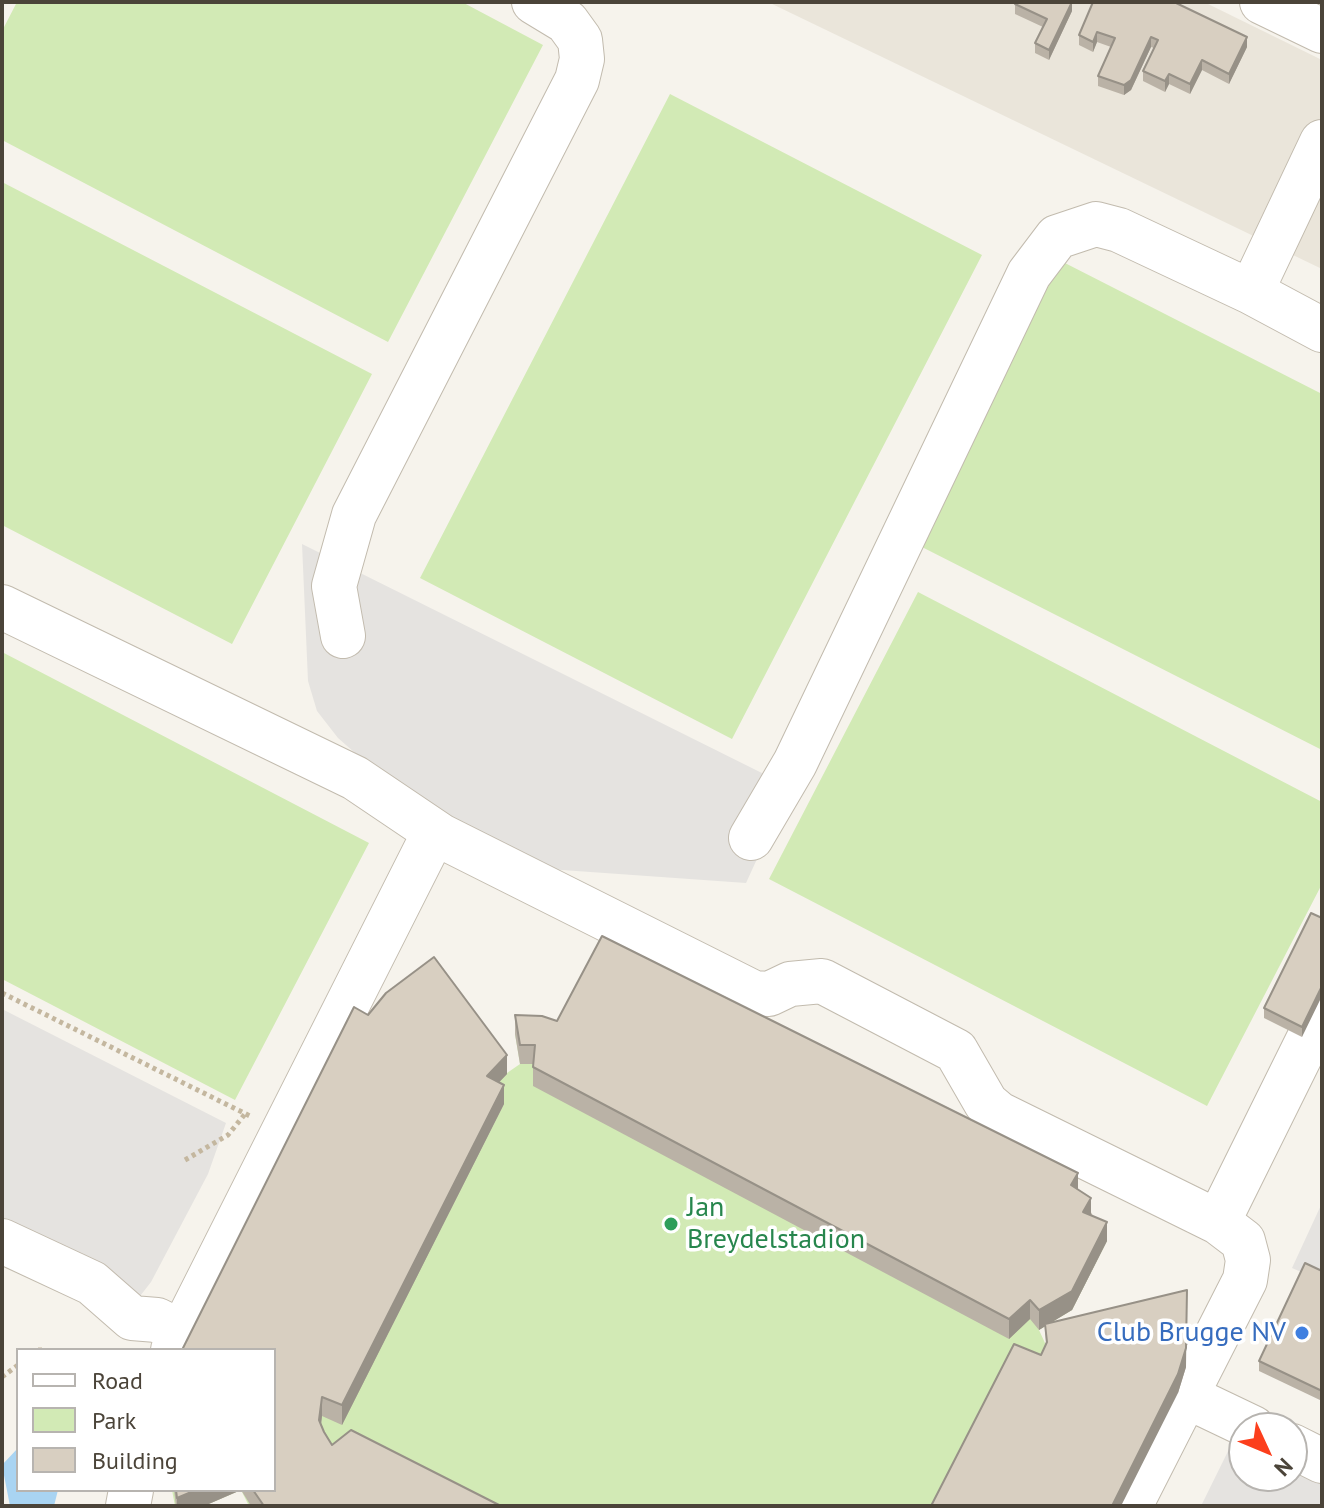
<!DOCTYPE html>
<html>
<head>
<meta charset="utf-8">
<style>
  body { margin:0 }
  #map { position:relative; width:1324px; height:1508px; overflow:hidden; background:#f6f3ec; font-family:"PT Sans",sans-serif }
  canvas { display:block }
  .frame { position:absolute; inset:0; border:4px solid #4b4439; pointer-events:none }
  .legend { position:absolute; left:16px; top:1348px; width:260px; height:144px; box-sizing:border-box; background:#fff; border:2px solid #b7b4b0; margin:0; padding:10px 14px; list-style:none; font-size:24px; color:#4b4439 }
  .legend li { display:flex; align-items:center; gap:16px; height:40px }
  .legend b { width:40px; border:2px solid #b7b4b0 }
  .north { position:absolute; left:1228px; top:1412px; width:80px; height:80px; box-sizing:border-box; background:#fff; border:2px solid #b7b4b0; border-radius:50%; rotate:134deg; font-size:22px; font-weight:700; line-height:32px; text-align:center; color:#4b4439 }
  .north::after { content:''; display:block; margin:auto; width:28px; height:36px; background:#fc3f1d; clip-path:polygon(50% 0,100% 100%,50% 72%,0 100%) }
</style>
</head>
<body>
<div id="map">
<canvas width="1324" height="1508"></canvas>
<div class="frame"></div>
<ul class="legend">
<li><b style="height:10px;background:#fff"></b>Road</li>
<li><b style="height:22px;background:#d2eab5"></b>Park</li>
<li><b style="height:22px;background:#d8cfc1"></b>Building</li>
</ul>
<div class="north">N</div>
</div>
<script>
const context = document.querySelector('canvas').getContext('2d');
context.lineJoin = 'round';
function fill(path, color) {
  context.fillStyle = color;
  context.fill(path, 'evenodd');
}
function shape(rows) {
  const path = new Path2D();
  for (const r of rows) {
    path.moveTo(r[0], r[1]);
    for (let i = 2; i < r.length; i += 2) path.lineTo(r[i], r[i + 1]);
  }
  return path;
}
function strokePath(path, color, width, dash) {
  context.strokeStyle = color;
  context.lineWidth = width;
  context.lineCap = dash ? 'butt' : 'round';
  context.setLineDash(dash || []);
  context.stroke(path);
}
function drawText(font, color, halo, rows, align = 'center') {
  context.font = font + ' "PT Sans",sans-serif';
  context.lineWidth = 7;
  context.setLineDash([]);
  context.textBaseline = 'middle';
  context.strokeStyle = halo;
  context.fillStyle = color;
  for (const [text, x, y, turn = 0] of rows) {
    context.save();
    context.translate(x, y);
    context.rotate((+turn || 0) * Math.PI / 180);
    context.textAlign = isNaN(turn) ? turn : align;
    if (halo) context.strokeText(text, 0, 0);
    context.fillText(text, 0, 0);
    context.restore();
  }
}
const residential = shape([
  [768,2,1204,2,1322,60,1322,269]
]);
const green = shape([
  [17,2,462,2,543,45,388,342,2,140,2,31],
  [670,94,982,255,732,739,420,578],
  [2,182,372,374,232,644,2,525],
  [1061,261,1322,394,1322,750,916,544],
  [918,592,1322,802,1322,884,1207,1106,769,879],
  [2,652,369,843,235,1100,2,979],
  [434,976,507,1073,520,1064,515,1034,542,1035,1107,1241,1072,1310,1039,1330,1045,1343,1187,1309,1186,1367,1121,1506,249,1506,241,1490,204,1506,175,1506,172,1490,274,1490,274,1350]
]);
const parking = shape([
  [302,544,790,787,746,883,548,869,426,815,338,738,317,711,308,681],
  [2,1009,226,1123,208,1174,151,1282,137,1300,2,1224],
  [1322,1203,1322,1281,1292,1268],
  [1237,1433,1244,1436,1244,1476,1292,1476,1292,1459,1322,1474,1322,1506,1201,1506]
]);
const water = shape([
  [18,1448,18,1490,58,1490,54,1506,10,1506,2,1465]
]);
const path = shape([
  [2,993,252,1117],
  [185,1160,228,1135,245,1114],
  [38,1350,44,1350],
  [2,1377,18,1365]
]);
const minor = shape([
  [1262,2,1322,31],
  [1251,292,1322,142],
  [2,607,355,778,441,836],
  [343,636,334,586,354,515,577,80,582,59,580,40,567,22,534,2],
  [751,838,795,763,1029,274,1057,237,1096,224,1119,230,1251,292,1322,330],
  [1218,1222,1322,1012],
  [2,1241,92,1283,132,1318,157,1320,181,1332],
  [173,1350,429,843,441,836,754,993,769,994,790,984,822,981,956,1051,986,1103,999,1114,1218,1222,1243,1241,1248,1260,1245,1280,1130,1506],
  [1186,1396,1253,1428],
  [1292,1446,1322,1461],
  [128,1506,131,1490]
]);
const wall = shape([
  [1093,2,1247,47,1229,84,1202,70,1190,94,1169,84,1165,92,1143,81,1143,71,1154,48,1151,47,1131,90,1124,95,1098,86,1098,76,1111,47,1097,42,1093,52,1079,45,1079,35],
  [1015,4,1072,11,1049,60,1035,53,1035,43,1043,27,1015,14],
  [1311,913,1302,1037,1264,1018,1264,1008],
  [368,1015,507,1074,499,1082,504,1104,342,1425,322,1416,321,1425,332,1445,501,1506,251,1506,241,1490,204,1506,176,1506,174,1490,274,1490],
  [515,1015,1078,1189,1107,1241,1072,1310,1050,1323,1186,1367,1178,1393,1041,1355,1046,1345,1045,1326,1039,1330,1030,1319,1009,1339,533,1086,533,1064,520,1064,515,1034],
  [1322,1271,1322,1401,1259,1371,1259,1361]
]);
const shadedWall = shape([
  [1072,2,1072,11,1049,60,1049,50],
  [1097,32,1097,42,1093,52,1093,42],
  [1151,37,1151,47,1131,90,1124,95,1124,85],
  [1247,37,1247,47,1229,84,1229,74],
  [1202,60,1202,70,1190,94,1190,84],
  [1169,74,1169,84,1165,92,1165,81],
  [1322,986,1322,996,1302,1037,1302,1027],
  [507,1055,507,1074,487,1095,487,1076],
  [504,1085,504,1104,342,1425,342,1405],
  [1078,1173,1078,1192,1071,1185],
  [1091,1198,1091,1217,1083,1212],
  [1107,1222,1107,1241,1072,1310,1039,1330,1039,1310],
  [1187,1290,1186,1367,1178,1393,1121,1506,1112,1506],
  [1030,1300,1030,1319,1009,1339,1009,1319],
  [322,1397,322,1416,319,1439,319,1420],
  [196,1490,241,1490,204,1506,177,1506,177,1498]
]);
const building = shape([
  [1015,2,1072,2,1049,50,1035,43,1047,19,1015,4,1015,2],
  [1093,2,1174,2,1247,37,1229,74,1202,60,1190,84,1169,74,1165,81,1143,71,1158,40,1151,37,1131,80,1124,85,1098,76,1115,38,1097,32,1093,42,1079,35,1093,2],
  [1311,913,1322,918,1322,986,1302,1027,1264,1008,1311,913],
  [602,936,1078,1173,1071,1185,1091,1198,1083,1212,1107,1222,1072,1291,1039,1310,1030,1300,1009,1319,533,1067,535,1045,520,1045,515,1015,542,1016,557,1021,602,936],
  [434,957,507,1055,487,1076,504,1085,342,1405,322,1397,319,1420,324,1432,332,1445,351,1430,501,1506,264,1506,253,1490,274,1490,274,1350,182,1350,354,1007,368,1015,386,993,434,957],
  [1305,1263,1322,1271,1322,1391,1259,1361,1305,1263],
  [1187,1290,1186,1348,1178,1374,1112,1506,931,1506,1014,1344,1041,1355,1047,1342,1045,1324,1187,1290],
  [176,1490,196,1490,177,1498,176,1490]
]);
const markers = [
  [671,1224,8,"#2e9e5b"],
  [1302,1333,8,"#3f7fe0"]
];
const leisureNames = [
  ["Jan",687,1208],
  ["Breydelstadion",687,1240]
];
const shopNames = [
  ["Club Brugge NV",1286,1333]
];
fill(residential, '#eae5da');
fill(green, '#d2eab5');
fill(parking, '#e5e3e0');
fill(water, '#a9d4f2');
strokePath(minor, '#c2bbae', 46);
strokePath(path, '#c4b79f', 5, [4, 4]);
strokePath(minor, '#fff', 44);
fill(wall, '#bab2a6');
fill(shadedWall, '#979187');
fill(building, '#d8cfc1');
strokePath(building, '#979187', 2);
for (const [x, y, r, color] of markers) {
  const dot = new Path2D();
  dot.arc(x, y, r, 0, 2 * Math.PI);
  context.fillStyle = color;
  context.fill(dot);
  strokePath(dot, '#fff', 3);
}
drawText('28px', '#27864d', '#fff', leisureNames, 'left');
drawText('28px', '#366cbe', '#fff', shopNames, 'right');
</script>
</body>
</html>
